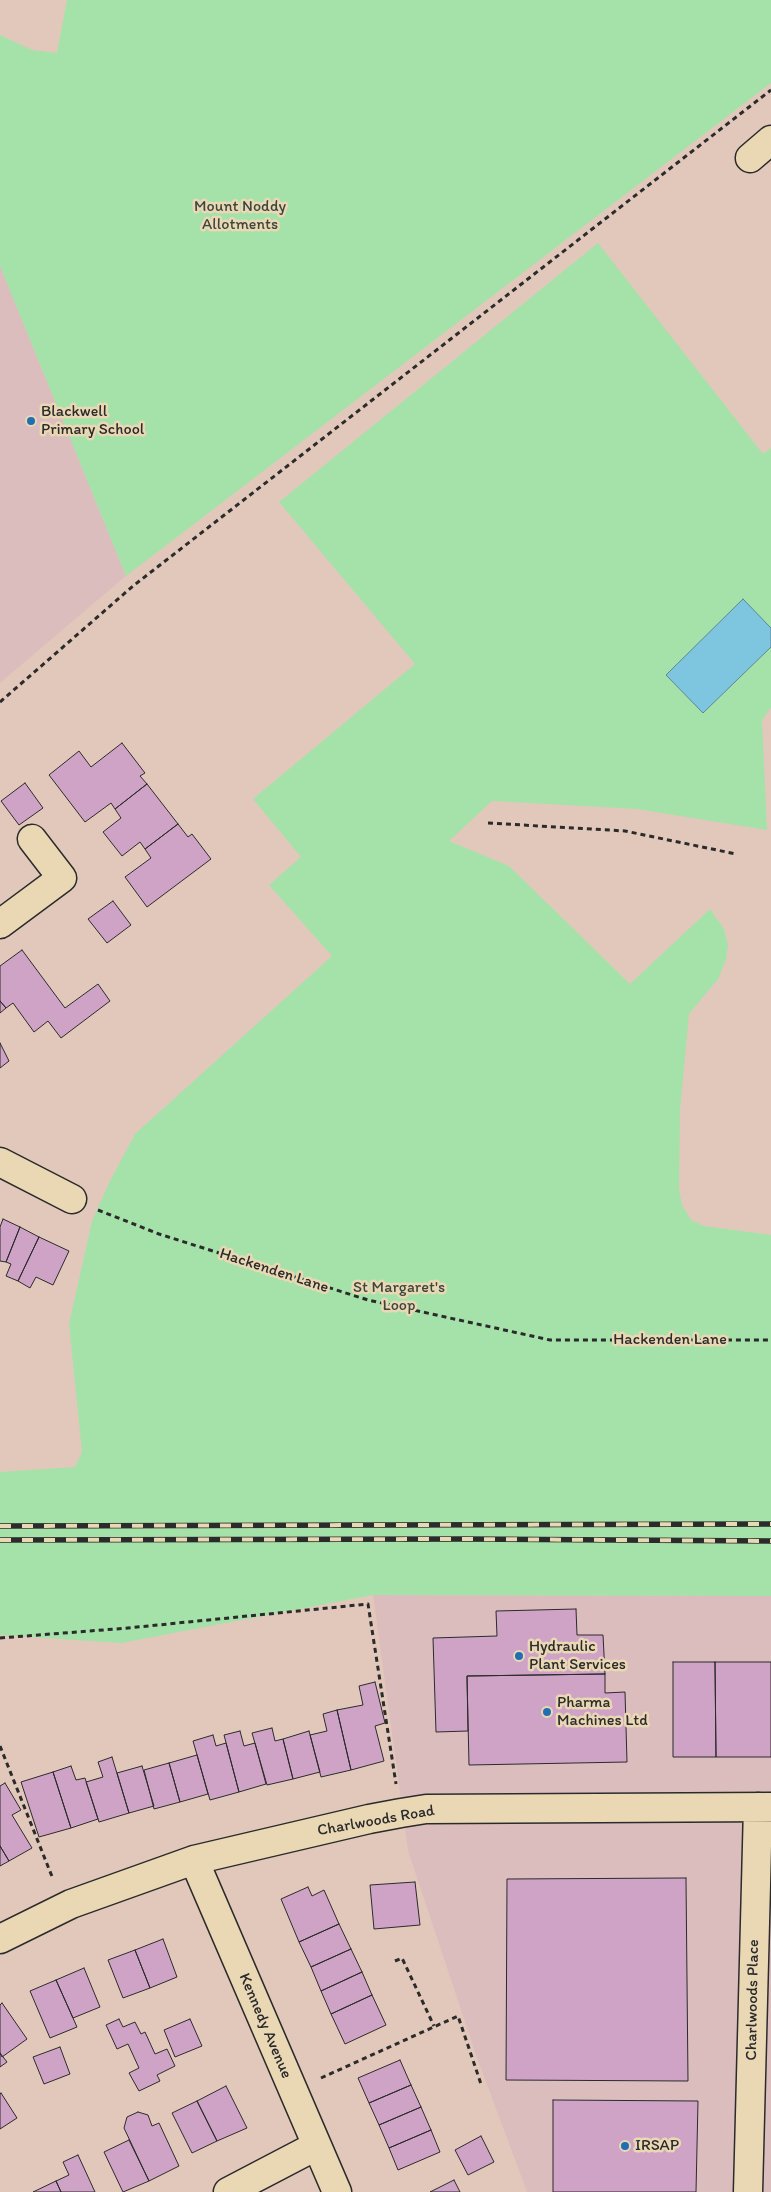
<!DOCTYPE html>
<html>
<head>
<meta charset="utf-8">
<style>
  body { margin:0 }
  canvas { display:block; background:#e2c8ba }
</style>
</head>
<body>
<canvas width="771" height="2192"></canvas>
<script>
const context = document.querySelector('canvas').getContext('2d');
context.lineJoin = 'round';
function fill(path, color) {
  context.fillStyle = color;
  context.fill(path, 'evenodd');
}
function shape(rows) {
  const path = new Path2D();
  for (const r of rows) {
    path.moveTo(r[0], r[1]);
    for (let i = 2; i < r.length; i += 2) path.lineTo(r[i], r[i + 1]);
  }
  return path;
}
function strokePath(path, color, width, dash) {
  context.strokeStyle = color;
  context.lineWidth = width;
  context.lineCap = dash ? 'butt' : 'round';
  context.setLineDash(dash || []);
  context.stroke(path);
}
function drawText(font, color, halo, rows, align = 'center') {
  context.font = font + ' Itim,sans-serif';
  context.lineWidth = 5;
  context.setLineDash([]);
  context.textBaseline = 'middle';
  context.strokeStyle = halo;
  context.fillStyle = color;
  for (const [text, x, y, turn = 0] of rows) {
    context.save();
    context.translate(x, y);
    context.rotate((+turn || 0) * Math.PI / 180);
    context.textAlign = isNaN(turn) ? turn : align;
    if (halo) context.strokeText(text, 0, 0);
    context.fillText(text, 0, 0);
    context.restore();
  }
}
const built = shape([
  [0,266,126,576,0,683],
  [373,1595,771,1596,771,2192,527,2192,477,2058,408,1851]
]);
const green = shape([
  [67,0,771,0,771,83,126,576,0,266,0,35,32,50,57,53],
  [598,243,763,454,771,448,771,708,762,720,767,830,637,809,492,801,449,841,509,866,630,984,710,909,724,929,728,945,726,960,718,979,689,1014,680,1110,679,1189,682,1205,691,1220,704,1226,771,1235,771,1596,373,1595,121,1643,0,1635,0,1472,75,1467,82,1452,69,1324,92,1221,110,1181,135,1134,332,956,269,885,301,857,253,799,415,664,279,502]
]);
const water = shape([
  [743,599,771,628,771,647,703,713,666,675,743,599]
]);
const building = shape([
  [122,743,145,773,140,776,147,784,115,809,111,803,85,822,49,775,79,751,91,767,122,743],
  [25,783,43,808,19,825,1,801,25,783],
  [147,784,178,824,145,849,140,842,122,856,103,832,121,818,115,809,147,784],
  [178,824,188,837,192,834,211,859,147,907,125,877,151,858,145,849,178,824],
  [113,901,131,925,107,943,88,919,113,901],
  [22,950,65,1008,98,984,110,1001,61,1038,48,1021,34,1032,13,1003,6,1008,0,1001,0,966,22,950],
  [0,1001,6,1008,0,1013,0,1001],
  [0,1043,9,1061,0,1068,0,1043],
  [3,1219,20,1227,6,1262,0,1261,0,1227,3,1219],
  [20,1227,39,1237,18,1281,6,1276,11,1264,6,1262,20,1227],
  [39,1237,69,1251,53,1285,36,1277,30,1288,18,1281,39,1237],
  [576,1609,577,1635,603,1635,605,1674,467,1676,468,1731,436,1732,433,1638,497,1636,496,1611,576,1609],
  [673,1662,715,1662,716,1757,673,1757,673,1662],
  [715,1662,771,1662,771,1757,716,1757,715,1662],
  [605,1674,605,1693,625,1692,627,1762,469,1765,467,1676,605,1674],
  [375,1682,385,1723,375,1726,384,1761,351,1770,337,1710,363,1705,359,1686,375,1682],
  [337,1710,351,1770,321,1777,310,1735,327,1731,323,1714,337,1710],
  [272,1728,275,1741,283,1739,293,1779,267,1785,252,1733,272,1728],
  [240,1731,244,1746,255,1743,266,1784,239,1792,224,1735,240,1731],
  [309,1731,320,1772,293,1779,283,1739,309,1731],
  [213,1735,216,1746,226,1743,239,1792,210,1800,193,1741,213,1735],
  [197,1755,208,1794,180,1802,169,1763,197,1755],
  [112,1757,129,1813,99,1822,86,1782,103,1777,98,1762,112,1757],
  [169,1763,180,1802,154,1809,144,1770,169,1763],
  [71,1766,76,1780,85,1778,98,1819,71,1828,53,1772,71,1766],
  [142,1766,154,1806,129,1813,117,1773,142,1766],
  [53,1772,71,1828,39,1837,21,1782,53,1772],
  [5,1783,21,1810,12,1815,32,1848,9,1861,0,1846,0,1786,5,1783],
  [0,1846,9,1861,0,1866,0,1846],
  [686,1878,688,2081,506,2080,507,1879,686,1878],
  [415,1882,420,1925,374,1929,370,1885,415,1882],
  [308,1887,312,1896,324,1890,339,1924,299,1942,281,1899,308,1887],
  [339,1924,351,1949,311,1967,299,1942,339,1924],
  [163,1939,177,1977,150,1988,135,1950,163,1939],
  [351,1949,362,1972,321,1991,311,1967,351,1949],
  [135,1950,150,1988,123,1998,108,1960,135,1950],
  [84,1968,100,2007,73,2018,56,1980,84,1968],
  [362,1972,372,1995,331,2014,321,1991,362,1972],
  [56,1980,77,2027,50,2038,30,1991,56,1980],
  [372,1995,386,2025,345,2044,331,2014,372,1995],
  [2,2003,27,2039,2,2057,0,2053,0,2005,2,2003],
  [119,2019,123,2027,135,2022,141,2034,145,2032,155,2054,167,2049,175,2066,157,2075,160,2081,139,2091,129,2073,139,2068,128,2044,117,2049,106,2025,119,2019],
  [190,2019,202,2046,175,2057,164,2030,190,2019],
  [60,2047,70,2074,44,2084,33,2057,60,2047],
  [0,2053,7,2062,0,2067,0,2053],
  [400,2060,411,2085,369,2103,358,2078,400,2060],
  [411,2085,421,2107,379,2125,369,2103,411,2085],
  [226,2086,247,2128,217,2141,197,2101,226,2086],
  [1,2093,17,2118,0,2129,0,2094,1,2093],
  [553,2100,698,2101,696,2192,553,2192,553,2100],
  [197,2101,217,2141,192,2153,172,2113,197,2101],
  [421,2107,431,2130,389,2148,379,2125,421,2107],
  [138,2112,148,2115,152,2126,159,2123,179,2166,149,2181,124,2128,127,2117,138,2112],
  [431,2130,440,2152,398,2170,389,2148,431,2130],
  [481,2136,494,2162,468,2175,455,2150,481,2136],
  [129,2140,149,2181,123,2192,104,2152,129,2140],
  [78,2155,95,2192,61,2192,56,2181,69,2175,63,2162,78,2155],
  [454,2180,460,2192,430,2192,454,2180],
  [56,2181,61,2192,33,2192,56,2181]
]);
const path = shape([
  [0,702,133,586,771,90],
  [488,823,625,831,736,854],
  [98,1210,159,1234,368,1300,550,1340,771,1340],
  [0,1638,128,1628,368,1604,396,1784],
  [0,1746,53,1879],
  [395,1961,402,1958,434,2026],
  [321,2078,458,2016,481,2084]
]);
const street = shape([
  [750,158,771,140],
  [0,924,62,878,32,839],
  [0,1162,72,1199],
  [194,1860,337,2192],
  [0,1939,71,1904,194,1860,369,1819,401,1813,426,1809,771,1807],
  [228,2192,316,2146],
  [748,2192,758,1807]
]);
const rail = shape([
  [0,1526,771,1524],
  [0,1540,464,1539,771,1541]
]);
const markers = [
  [31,421,5,"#1f6fb2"],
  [519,1656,5,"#1f6fb2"],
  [547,1712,5,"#1f6fb2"],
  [625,2146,5,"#1f6fb2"]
];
const parkNames = [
  ["Mount Noddy",240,207],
  ["Allotments",240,225],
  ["St Margaret's",399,1288],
  ["Loop",399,1306]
];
const poiNames = [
  ["Blackwell",41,412],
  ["Primary School",41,430],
  ["Hydraulic",529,1647],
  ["Plant Services",529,1665],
  ["Pharma",557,1703],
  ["Machines Ltd",557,1721],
  ["IRSAP",635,2146]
];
const streetNames = [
  ["Hackenden Lane",274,1271,18],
  ["Hackenden Lane",670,1340],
  ["Charlwoods Road",376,1821,-10],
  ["Charlwoods Place",753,2000,-89],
  ["Kennedy Avenue",265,2026,67]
];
fill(built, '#dcbdbe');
fill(green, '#a5e2a9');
fill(water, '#7ec5df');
strokePath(water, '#5d8797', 1);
fill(building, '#cfa3c6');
strokePath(building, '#2b2b2b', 1);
strokePath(street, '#2b2b2b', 31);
strokePath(path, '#2b2b2b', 3, [5, 4]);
strokePath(street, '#ead8b5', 28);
strokePath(rail, '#2b2b2b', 5.5);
strokePath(rail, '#ead8b5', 4, [11]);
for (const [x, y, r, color] of markers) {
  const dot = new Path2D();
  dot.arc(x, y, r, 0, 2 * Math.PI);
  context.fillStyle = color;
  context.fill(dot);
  strokePath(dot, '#ead8b5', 2);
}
drawText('16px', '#3d463e', '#ead8b5', parkNames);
drawText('16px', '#2b2b2b', '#ead8b5', poiNames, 'left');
drawText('16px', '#2b2b2b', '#ead8b5', streetNames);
</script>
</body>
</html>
